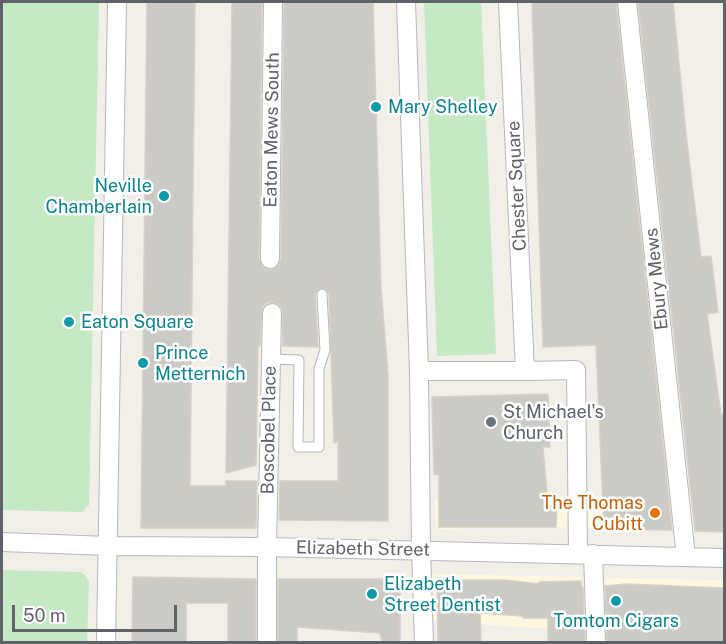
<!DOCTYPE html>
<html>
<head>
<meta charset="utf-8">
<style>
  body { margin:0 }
  #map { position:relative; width:726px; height:644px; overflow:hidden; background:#f1efe8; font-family:"Public Sans",sans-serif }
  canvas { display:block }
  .frame { position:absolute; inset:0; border:3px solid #5f6368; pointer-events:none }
  .scale { position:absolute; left:12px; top:605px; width:165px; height:27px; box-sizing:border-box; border:3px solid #5f6368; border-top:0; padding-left:8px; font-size:18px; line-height:21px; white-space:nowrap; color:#5f6368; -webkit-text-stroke:4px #fff; paint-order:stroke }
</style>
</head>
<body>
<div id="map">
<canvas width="726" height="644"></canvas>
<div class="frame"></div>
<div class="scale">50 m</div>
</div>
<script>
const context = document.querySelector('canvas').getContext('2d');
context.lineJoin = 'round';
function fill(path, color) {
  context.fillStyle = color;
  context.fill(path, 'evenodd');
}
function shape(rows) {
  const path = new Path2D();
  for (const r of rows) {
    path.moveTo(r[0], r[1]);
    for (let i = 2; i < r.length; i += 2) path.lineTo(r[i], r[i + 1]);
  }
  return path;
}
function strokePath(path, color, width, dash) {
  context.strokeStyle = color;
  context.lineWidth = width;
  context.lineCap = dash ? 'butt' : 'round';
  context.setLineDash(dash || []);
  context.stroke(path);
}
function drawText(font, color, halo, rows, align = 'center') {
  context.font = font + ' "Public Sans",sans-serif';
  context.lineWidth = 5;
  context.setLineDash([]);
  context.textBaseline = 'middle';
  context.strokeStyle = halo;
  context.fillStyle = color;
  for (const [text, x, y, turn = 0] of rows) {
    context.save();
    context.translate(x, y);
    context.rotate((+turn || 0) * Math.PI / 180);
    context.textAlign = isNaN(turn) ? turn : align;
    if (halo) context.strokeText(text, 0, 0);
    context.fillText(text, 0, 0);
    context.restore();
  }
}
const commercial = shape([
  [604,496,724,497,724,532,556,527,436,529,435,499],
  [429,574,581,577,582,631,429,621],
  [602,578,724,580,724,630,605,633]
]);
const green = shape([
  [2,2,99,2,89,505,82,512,2,510],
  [424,2,481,2,496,354,437,356],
  [2,570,80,572,85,575,89,582,87,642,2,642]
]);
const building = shape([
  [147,2,195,2,190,486,226,486,226,481,257,481,256,528,141,528,147,2],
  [232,2,262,2,259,259,264,268,270,270,279,265,281,259,284,2,373,2,381,289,388,374,388,521,279,520,280,481,338,481,338,441,334,443,329,294,325,288,318,289,315,294,318,347,283,346,282,308,278,304,272,302,266,303,262,308,260,346,258,346,256,465,226,473,232,2],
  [532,2,616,2,672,530,604,529,596,345,543,347,532,2],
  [638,2,673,2,686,134,701,257,711,256,718,312,707,314,721,415,724,415,724,532,695,531,638,2],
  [548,394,550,447,543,447,548,505,557,505,556,527,439,527,439,474,434,475,432,397,548,394],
  [133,577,256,579,256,642,228,642,228,603,186,603,186,642,132,642,133,577],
  [278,579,400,579,400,642,382,642,380,633,297,627,297,642,278,642,278,579],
  [437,580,505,580,539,584,539,582,581,581,581,587,583,587,585,642,548,642,548,618,523,618,523,616,480,613,481,642,438,642,437,580],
  [626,584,724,588,724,642,607,642,605,586,626,584]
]);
const service = shape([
  [271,359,299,360,298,447,319,447,319,369,325,350,322,294]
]);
const minor = shape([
  [406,2,419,371,525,371,508,2],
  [627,2,686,557],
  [270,259,273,2],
  [419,371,421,550,424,642],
  [525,371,576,370,578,554],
  [2,542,108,546,267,547,724,558],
  [593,554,596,642],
  [106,642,117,2],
  [267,642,267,547,272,313]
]);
const markers = [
  [376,107,6,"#0f9aa8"],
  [164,196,6,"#0f9aa8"],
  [69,322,6,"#0f9aa8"],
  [143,363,6,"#0f9aa8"],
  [491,422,6,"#6b7280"],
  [655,513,6,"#e8710a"],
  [372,594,6,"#0f9aa8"],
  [616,601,6,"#0f9aa8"]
];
const cultureNames = [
  ["Mary Shelley",388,107],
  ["Neville",152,186,"right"],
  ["Chamberlain",152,207,"right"],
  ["Eaton Square",81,322],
  ["Prince",155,353],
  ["Metternich",155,374],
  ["Elizabeth",384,584],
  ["Street Dentist",384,605],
  ["Tomtom Cigars",616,621,"center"]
];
const streetNames = [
  ["Eaton Mews South",272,130,-89],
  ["Chester Square",517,186,-93],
  ["Ebury Mews",657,279,-96],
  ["Boscobel Place",269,430,-89],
  ["Elizabeth Street",363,549,1]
];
const worshipNames = [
  ["St Michael's",503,412],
  ["Church",503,433]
];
const foodNames = [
  ["The Thomas",643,503],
  ["Cubitt",643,524]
];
fill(commercial, '#fef7e0');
fill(green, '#c5e8c5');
fill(building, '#cccac5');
strokePath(building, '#d6d1c6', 1.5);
strokePath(service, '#b5b8bc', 11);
strokePath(minor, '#b5b8bc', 20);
strokePath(service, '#fff', 9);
strokePath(minor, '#fff', 18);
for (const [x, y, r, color] of markers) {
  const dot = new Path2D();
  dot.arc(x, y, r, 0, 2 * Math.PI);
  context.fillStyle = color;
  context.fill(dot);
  strokePath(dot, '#fff', 2);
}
drawText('18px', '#0d838f', '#fff', cultureNames, 'left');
drawText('18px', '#5f6368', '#fff', streetNames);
drawText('18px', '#5b616d', '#fff', worshipNames, 'left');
drawText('18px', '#c56008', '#fff', foodNames, 'right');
</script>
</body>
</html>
